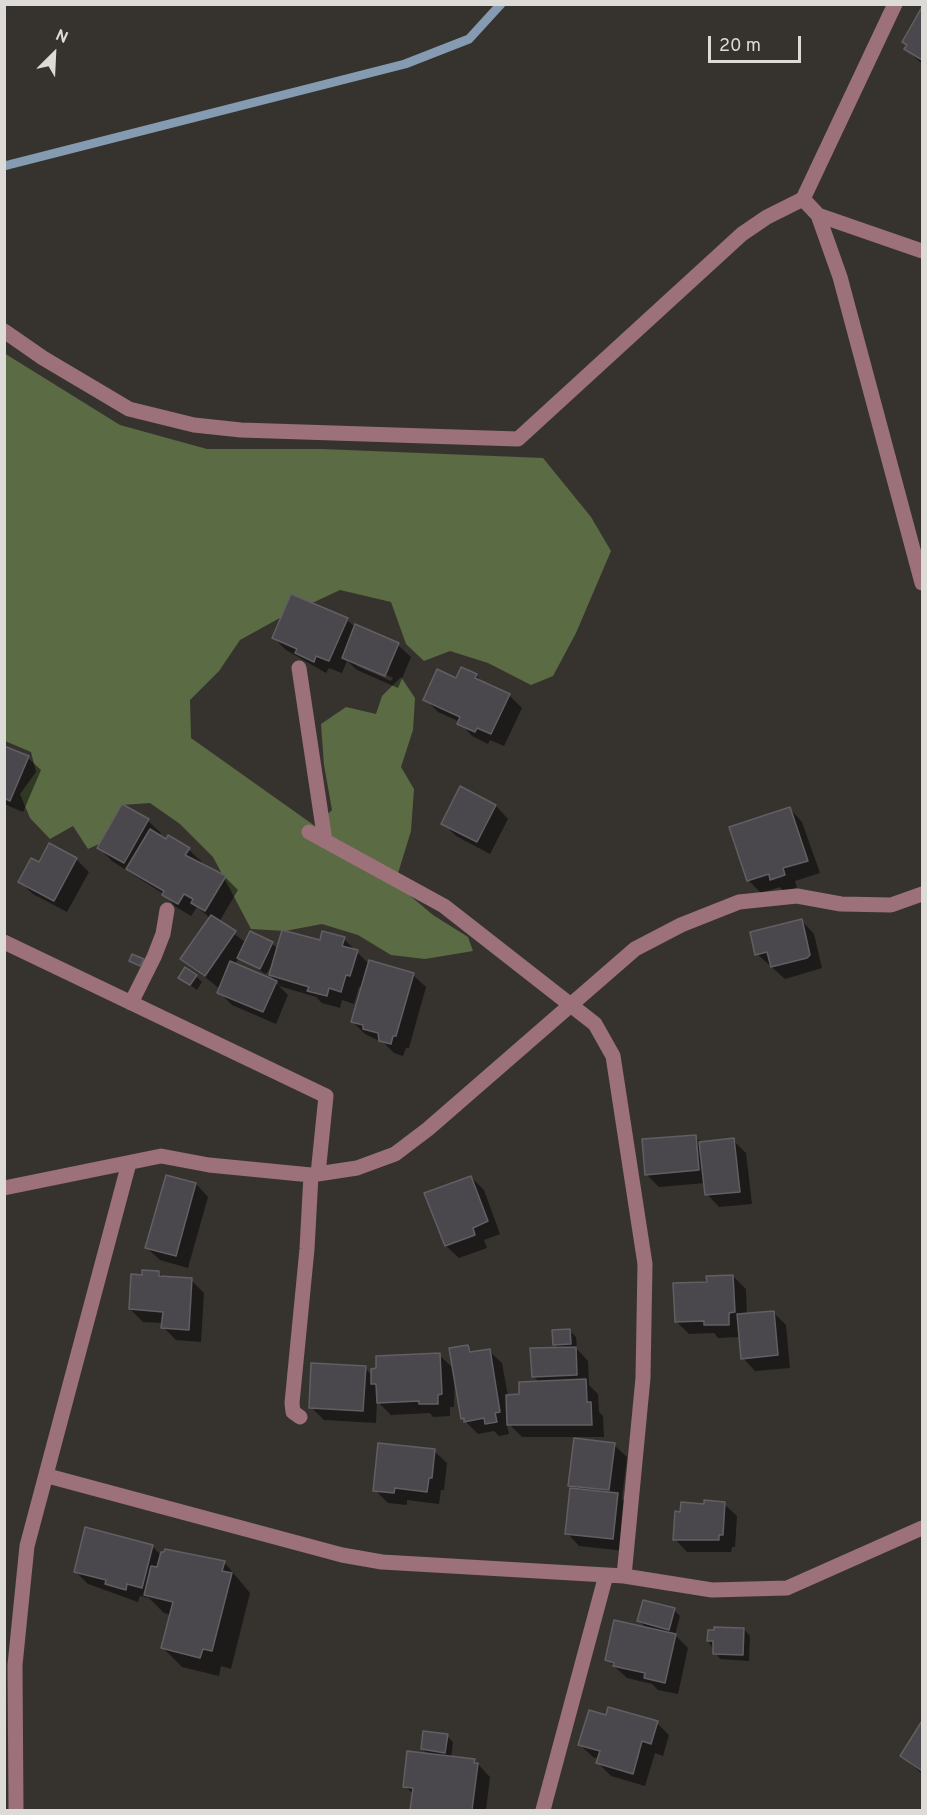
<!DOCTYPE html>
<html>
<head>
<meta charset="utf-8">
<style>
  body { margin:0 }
  #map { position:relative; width:927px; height:1815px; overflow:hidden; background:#36332f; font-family:Overpass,sans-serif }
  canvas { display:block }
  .frame { position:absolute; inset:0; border:6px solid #dddbd8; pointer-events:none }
  .north { position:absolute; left:24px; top:24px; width:60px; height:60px; -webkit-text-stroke:4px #36332f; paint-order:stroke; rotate:24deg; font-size:16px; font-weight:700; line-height:24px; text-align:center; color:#dddbd8 }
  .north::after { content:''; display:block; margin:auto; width:21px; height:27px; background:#dddbd8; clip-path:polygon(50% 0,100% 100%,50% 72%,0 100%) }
  .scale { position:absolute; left:708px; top:36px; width:93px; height:27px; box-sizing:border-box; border:3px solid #dddbd8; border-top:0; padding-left:8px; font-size:18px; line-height:21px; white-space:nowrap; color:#dddbd8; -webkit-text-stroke:4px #36332f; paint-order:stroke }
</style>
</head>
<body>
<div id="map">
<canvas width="927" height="1815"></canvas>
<div class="frame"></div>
<div class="north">N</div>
<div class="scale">20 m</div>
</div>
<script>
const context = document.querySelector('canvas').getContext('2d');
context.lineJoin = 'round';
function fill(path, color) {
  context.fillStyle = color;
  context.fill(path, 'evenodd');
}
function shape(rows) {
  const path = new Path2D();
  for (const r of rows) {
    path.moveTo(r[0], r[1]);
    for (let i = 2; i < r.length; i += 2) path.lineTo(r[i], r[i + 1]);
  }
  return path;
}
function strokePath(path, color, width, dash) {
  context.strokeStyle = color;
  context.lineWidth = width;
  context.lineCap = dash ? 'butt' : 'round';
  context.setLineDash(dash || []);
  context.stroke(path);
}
const forest = shape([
  [4,353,120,425,207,449,322,449,543,458,591,517,611,551,576,633,553,676,531,685,488,663,450,651,424,661,406,644,391,602,340,590,278,619,240,640,219,671,190,700,191,738,315,826,332,810,324,765,321,724,346,707,376,714,382,696,401,677,415,698,413,730,401,767,414,789,411,831,395,883,433,915,468,937,473,951,425,959,391,955,358,935,322,924,285,931,251,929,213,857,180,824,150,803,121,805,112,838,88,849,73,826,50,839,30,818,20,794,36,772,31,752,5,741]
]);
const shadow = shape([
  [922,10,922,64,906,49,908,46,904,42],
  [347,620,355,627,398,645,411,657,398,688,357,670,347,661,342,673,329,668,326,673,286,650,274,638],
  [357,662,393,678,391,681,357,666],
  [476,675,485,685,509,695,522,708,504,746,490,740,488,744,472,736,460,722,438,712,425,699,457,680],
  [4,747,28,758,41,770,23,812,4,804],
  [461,788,496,806,508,819,490,854,456,836,443,823],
  [123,806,148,821,161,833,159,837,189,850,202,862,200,865,225,877,238,890,219,922,246,943,272,944,278,949,344,939,369,964,413,975,426,987,409,1048,406,1048,403,1056,394,1053,384,1043,365,1034,353,1022,362,988,359,987,354,1004,342,1000,340,1008,322,1003,316,997,279,986,288,995,276,1024,232,1005,219,992,220,989,182,959,210,918,197,907,191,916,176,907,165,895,112,861,99,848],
  [239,958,266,974,274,962,270,975,280,985,234,965],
  [790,809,802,822,820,873,795,881,797,888,784,892,780,887,761,893,748,880],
  [76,859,89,872,67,912,33,894,20,882,39,864],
  [802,921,814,934,822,968,785,979,757,954],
  [196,976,202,982,197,990,180,977],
  [695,1137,702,1143,733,1140,746,1153,752,1204,719,1207,707,1194,705,1183,659,1187,646,1174],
  [167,1176,196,1184,208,1197,188,1268,160,1260,147,1248],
  [471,1177,484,1190,500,1234,484,1240,487,1248,459,1258,446,1246,426,1194],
  [159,1273,164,1278,191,1280,204,1293,201,1342,176,1340,163,1327,163,1323,143,1322,130,1309,143,1276],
  [733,1276,746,1289,747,1315,774,1313,786,1325,790,1368,755,1371,743,1358,741,1337,718,1338,714,1333,689,1334,676,1321,708,1284],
  [570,1331,576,1337,577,1349,588,1361,589,1385,598,1394,599,1412,603,1416,604,1437,522,1437,510,1425,507,1425,509,1434,499,1436,494,1431,478,1434,462,1418,455,1373,454,1407,450,1407,450,1416,433,1417,430,1413,391,1415,377,1401,376,1423,324,1420,311,1407,365,1368,372,1375,439,1355,454,1369,468,1347,474,1353,489,1351,502,1363,508,1396,521,1396,539,1382,533,1376,559,1349,555,1345],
  [614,1445,627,1457,622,1499,630,1507,625,1551,579,1546,567,1533,574,1490,570,1485],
  [434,1451,447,1463,444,1490,441,1490,439,1504,407,1500,407,1505,388,1503,375,1490],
  [724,1504,737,1516,735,1547,732,1547,731,1552,687,1552,675,1539,705,1506],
  [86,1529,153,1547,162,1556,224,1562,250,1593,231,1669,221,1666,219,1676,182,1667,163,1648,171,1615,164,1613,149,1598,140,1596,138,1602,88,1584,75,1571],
  [674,1610,680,1616,675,1635,688,1648,678,1694,658,1690,652,1684,627,1678,607,1660,647,1629,639,1621],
  [744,1629,750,1636,749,1661,720,1659,708,1641],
  [607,1717,657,1723,669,1735,663,1756,655,1753,645,1786,611,1776,598,1763,599,1759,593,1757,580,1745],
  [922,1724,922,1774,902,1756],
  [447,1736,453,1742,451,1758,474,1760,490,1777,486,1810,412,1809,414,1795,405,1786,429,1755,422,1749]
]);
const stream = shape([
  [4,166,405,64,469,39,501,4]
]);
const building = shape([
  [922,7,922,60,904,49,907,45,902,42,922,7],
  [291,594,348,618,329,661,316,656,314,662,295,653,297,649,272,638,291,594],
  [355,624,399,643,385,676,342,658,355,624],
  [461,667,477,674,475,678,510,694,491,734,477,728,475,732,457,724,460,717,423,700,437,669,456,678,461,667],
  [4,746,29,756,10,801,4,798,4,746],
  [460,786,496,805,477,842,441,824,460,786],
  [122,804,149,819,124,863,97,848,122,804],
  [790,807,808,861,783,868,785,875,770,880,769,874,747,881,729,827,790,807],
  [150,829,166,839,168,835,190,848,185,855,226,876,205,911,191,903,193,899,184,894,178,904,162,895,164,891,126,869,150,829],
  [49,843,77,858,54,901,18,882,31,858,39,862,49,843],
  [211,915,236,931,205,976,180,959,211,915],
  [802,919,810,955,807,958,771,967,767,952,755,955,750,932,802,919],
  [282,930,320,940,322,931,345,937,342,946,358,950,350,976,346,975,341,992,329,988,327,996,307,991,309,987,269,975,282,930],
  [250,931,273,942,260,969,237,958,250,931],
  [132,954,144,959,140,966,129,961,132,954],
  [369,960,414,973,396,1036,393,1036,391,1044,379,1041,378,1033,363,1029,363,1025,351,1022,369,960],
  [230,961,277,981,263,1012,217,993,230,961],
  [185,967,197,975,190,985,178,978,185,967],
  [696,1135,699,1170,645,1175,642,1139,696,1135],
  [734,1138,740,1192,705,1195,699,1142,734,1138],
  [166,1175,196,1183,176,1256,145,1248,166,1175],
  [471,1176,488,1221,473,1228,475,1235,445,1246,424,1193,471,1176],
  [142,1270,159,1271,159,1276,192,1278,189,1330,161,1328,163,1312,129,1309,131,1274,142,1275,142,1270],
  [733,1275,735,1312,729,1313,729,1325,704,1325,704,1321,675,1322,673,1283,707,1282,706,1276,733,1275],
  [774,1311,778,1355,741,1359,737,1314,774,1311],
  [570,1329,571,1344,553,1345,552,1330,570,1329],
  [468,1345,470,1352,490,1349,500,1412,495,1413,497,1422,485,1424,484,1418,464,1422,464,1418,461,1419,449,1348,468,1345],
  [576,1347,577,1375,532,1377,530,1348,576,1347],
  [440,1353,442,1394,438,1395,438,1404,419,1404,419,1401,377,1403,376,1384,371,1384,371,1369,376,1368,376,1356,440,1353],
  [311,1363,366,1366,363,1411,309,1408,311,1363],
  [586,1379,587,1402,591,1402,592,1425,507,1425,506,1395,519,1394,519,1382,586,1379],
  [574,1438,615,1443,609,1490,568,1486,574,1438],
  [378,1443,435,1449,432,1478,429,1478,427,1492,395,1488,394,1493,373,1491,378,1443],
  [570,1488,618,1493,613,1539,565,1534,570,1488],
  [704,1500,725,1502,723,1535,719,1535,719,1540,673,1540,675,1511,680,1512,681,1502,704,1504,704,1500],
  [85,1527,153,1545,142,1588,127,1584,126,1590,105,1584,106,1580,74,1572,85,1527],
  [165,1549,225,1561,222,1571,232,1573,212,1651,203,1649,200,1658,161,1648,173,1602,144,1595,151,1566,157,1567,161,1552,164,1552,165,1549],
  [643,1600,675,1608,669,1630,637,1621,643,1600],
  [614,1620,676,1634,665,1683,644,1678,645,1673,613,1666,614,1663,605,1660,614,1620],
  [714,1627,744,1628,743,1655,713,1654,713,1641,707,1641,708,1630,714,1630,714,1627],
  [608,1707,658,1721,651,1744,642,1741,633,1774,596,1763,600,1751,578,1745,589,1710,606,1715,608,1707],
  [922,1721,922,1771,900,1756,922,1721],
  [423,1731,448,1734,445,1753,421,1749,423,1731],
  [407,1751,475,1759,474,1763,478,1763,472,1810,410,1810,413,1788,403,1787,407,1751]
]);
const minor = shape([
  [803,199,818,215,840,277,922,583],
  [818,215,922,251],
  [4,331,43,358,129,409,194,425,241,430,518,439,742,234,767,217,803,199,895,4],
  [299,668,325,841],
  [309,832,444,906,595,1024,613,1056,645,1264,643,1378,624,1576],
  [4,942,326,1096,318,1174],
  [131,1003,154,957,163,934,167,910],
  [4,1188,161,1156,209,1165,311,1175,357,1168,395,1154,428,1129,635,949,681,925,739,902,797,896,841,904,891,905,922,894],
  [300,1417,293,1412,292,1403,307,1249,311,1175],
  [48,1476,342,1555,382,1562,624,1576,712,1590,787,1588,922,1528],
  [16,1810,15,1665,27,1546,129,1163],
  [543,1810,606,1575]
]);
fill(forest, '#5b6b43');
fill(shadow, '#0007');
strokePath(stream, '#849bb1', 9);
fill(building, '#4a484c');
strokePath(building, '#615f64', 1.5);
strokePath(minor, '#9c7179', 15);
</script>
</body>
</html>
